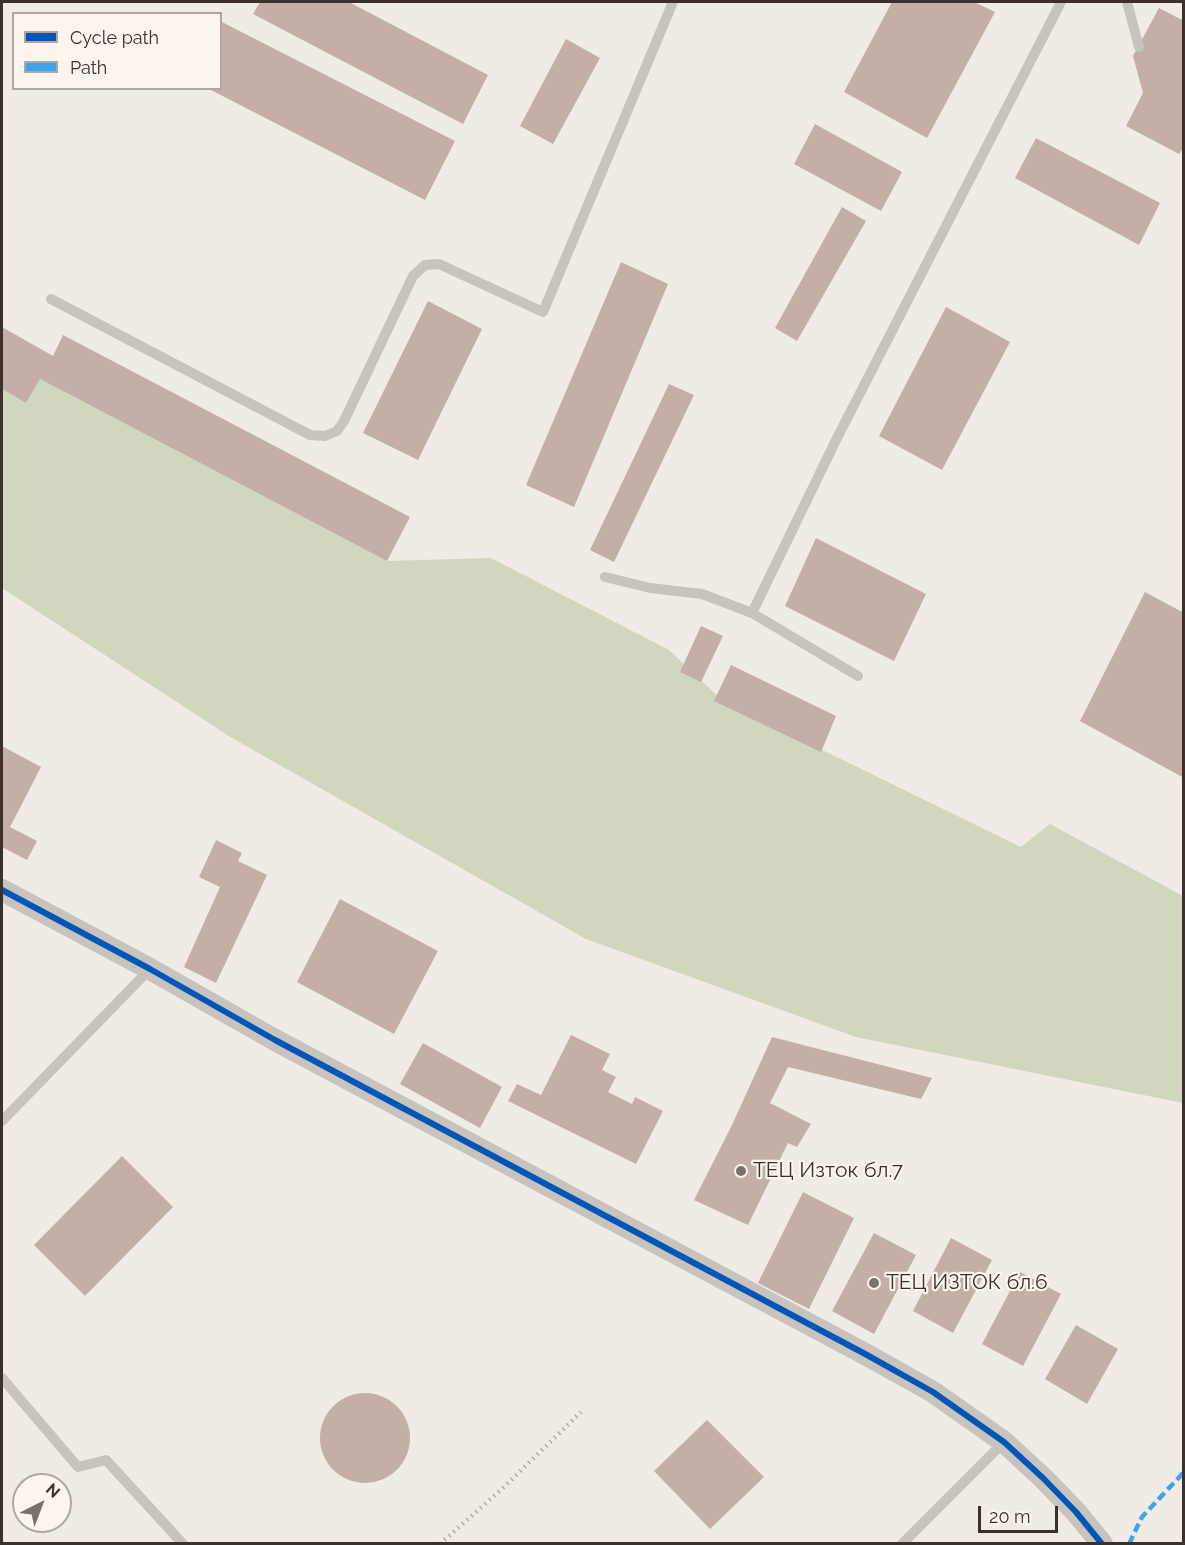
<!DOCTYPE html>
<html>
<head>
<meta charset="utf-8">
<style>
  body { margin:0 }
  #map { position:relative; width:1185px; height:1545px; overflow:hidden; background:#f0ebe5; font-family:Raleway,sans-serif }
  canvas { display:block }
  .frame { position:absolute; inset:0; border:3px solid #3b302b; pointer-events:none }
  .legend { position:absolute; left:12px; top:12px; width:210px; height:78px; box-sizing:border-box; background:#fbf5ee; border:2px solid #aea6a0; margin:0; padding:8px 10px; list-style:none; font-size:18px; color:#3b302b }
  .legend li { display:flex; align-items:center; gap:12px; height:30px }
  .legend b { width:30px; border:2px solid #aea6a0 }
  .north { position:absolute; left:12px; top:1473px; width:60px; height:60px; box-sizing:border-box; background:#fbf5ee; border:2px solid #aea6a0; border-radius:50%; rotate:42deg; font-size:16px; font-weight:700; line-height:24px; text-align:center; color:#3b302b }
  .north::after { content:''; display:block; margin:auto; width:21px; height:27px; background:#7a716c; clip-path:polygon(50% 0,100% 100%,50% 72%,0 100%) }
  .scale { position:absolute; left:978px; top:1506px; width:80px; height:27px; box-sizing:border-box; border:3px solid #3b302b; border-top:0; padding-left:8px; font-size:18px; line-height:21px; white-space:nowrap; color:#3b302b; -webkit-text-stroke:4px #fbf5ee; paint-order:stroke }
</style>
</head>
<body>
<div id="map">
<canvas width="1185" height="1545"></canvas>
<div class="frame"></div>
<ul class="legend">
<li><b style="height:8px;background:#0057b8"></b>Cycle path</li>
<li><b style="height:8px;background:#3fa3eb"></b>Path</li>
</ul>
<div class="north">N</div>
<div class="scale">20 m</div>
</div>
<script>
const context = document.querySelector('canvas').getContext('2d');
context.lineJoin = 'round';
function fill(path, color) {
  context.fillStyle = color;
  context.fill(path, 'evenodd');
}
function shape(rows) {
  const path = new Path2D();
  for (const r of rows) {
    if (r.length === 3) {
      path.moveTo(r[0] + r[2], r[1]);
      path.arc(r[0], r[1], r[2], 0, 2 * Math.PI);
      continue;
    }
    path.moveTo(r[0], r[1]);
    for (let i = 2; i < r.length; i += 2) path.lineTo(r[i], r[i + 1]);
  }
  return path;
}
function strokePath(path, color, width, dash) {
  context.strokeStyle = color;
  context.lineWidth = width;
  context.lineCap = dash ? 'butt' : 'round';
  context.setLineDash(dash || []);
  context.stroke(path);
}
function drawText(font, color, halo, rows, align = 'center') {
  context.font = font + ' Raleway,sans-serif';
  context.lineWidth = 4.5;
  context.setLineDash([]);
  context.textBaseline = 'middle';
  context.strokeStyle = halo;
  context.fillStyle = color;
  for (const [text, x, y, turn = 0] of rows) {
    context.save();
    context.translate(x, y);
    context.rotate((+turn || 0) * Math.PI / 180);
    context.textAlign = isNaN(turn) ? turn : align;
    if (halo) context.strokeText(text, 0, 0);
    context.fillText(text, 0, 0);
    context.restore();
  }
}
const green = shape([
  [40,379,387,561,491,558,669,650,724,702,1021,847,1050,824,1183,896,1183,1103,856,1037,586,939,232,738,2,588,2,389,26,403]
]);
const building = shape([
  [260,2,349,2,488,75,463,124,253,14],
  [892,2,974,2,995,12,927,138,844,92],
  [1159,8,1184,21,1184,147,1179,154,1126,126,1143,93,1133,56],
  [220,21,455,141,425,200,207,88,220,88],
  [566,39,600,58,553,144,520,126],
  [815,124,902,172,881,211,794,164],
  [1036,138,1160,203,1139,245,1015,178],
  [842,207,866,221,797,341,775,328],
  [621,262,668,284,574,507,526,485],
  [428,301,482,329,418,460,363,433],
  [946,307,1010,342,942,470,879,436],
  [2,327,53,356,63,335,410,517,387,561,40,379,26,403,2,389],
  [669,384,694,395,614,562,590,550],
  [816,538,926,594,894,661,785,606],
  [1145,592,1184,613,1184,778,1080,721],
  [701,626,723,636,701,682,680,672],
  [731,665,836,716,821,752,714,701],
  [2,746,41,767,10,827,37,841,27,860,2,847],
  [216,840,242,853,238,861,267,875,216,983,184,967,220,887,199,877],
  [340,899,438,951,394,1034,297,982],
  [571,1035,610,1054,602,1070,616,1077,608,1092,632,1104,635,1097,663,1111,636,1164,508,1101,517,1084,541,1095],
  [772,1037,932,1078,921,1099,788,1067,770,1103,811,1124,797,1147,788,1143,748,1225,694,1200,732,1125],
  [423,1043,502,1087,480,1128,400,1084],
  [122,1156,173,1207,85,1296,34,1245],
  [803,1192,854,1218,809,1309,758,1283],
  [874,1233,916,1255,874,1334,832,1311],
  [951,1238,992,1260,953,1333,913,1311],
  [1020,1272,1061,1294,1023,1366,982,1344],
  [1076,1325,1118,1349,1087,1404,1045,1379],
  [365,1438,45],
  [707,1420,764,1477,710,1529,654,1471]
]);
const lane = shape([
  [1127,2,1139,47],
  [51,299,310,435,325,436,337,431,344,421,413,276,425,265,439,264,543,312,673,2],
  [605,577,650,588,702,594,752,613,837,438,1061,2],
  [752,613,858,676],
  [2,1121,150,969],
  [2,1378,78,1467,106,1460,183,1544],
  [902,1544,1004,1442]
]);
const street = shape([
  [2,890,150,969,275,1040,867,1355,933,1392,1004,1442,1043,1478,1076,1512,1102,1544]
]);
const rail = shape([
  [440,1544,504,1487,581,1412]
]);
const quiet = shape([
  [1129,1544,1142,1517,1184,1472]
]);
const cycleway = shape([
  [2,890,150,969,275,1040,867,1355,933,1392,1004,1442,1043,1478,1076,1512,1102,1544]
]);
const markers = [
  [741,1171,6,"#7a716c"],
  [874,1283,6,"#7a716c"]
];
const poiNames = [
  ["ТЕЦ Изток бл.7",753,1171],
  ["ТЕЦ ИЗТОК бл.6",886,1283]
];
fill(green, '#d1d6bf');
fill(building, '#c3afa7');
strokePath(lane, '#c9c3be', 10);
strokePath(street, '#c9c3be', 22);
strokePath(rail, '#b1aca8', 4.5, [1.5, 4.5]);
strokePath(quiet, '#3fa3eb', 4.5, [9, 4.5]);
strokePath(cycleway, '#0057b8', 6);
for (const [x, y, r, color] of markers) {
  const dot = new Path2D();
  dot.arc(x, y, r, 0, 2 * Math.PI);
  context.fillStyle = color;
  context.fill(dot);
  strokePath(dot, '#fbf5ee', 2);
}
drawText('21px', '#3b302b', '#fbf5ee', poiNames, 'left');
</script>
</body>
</html>
